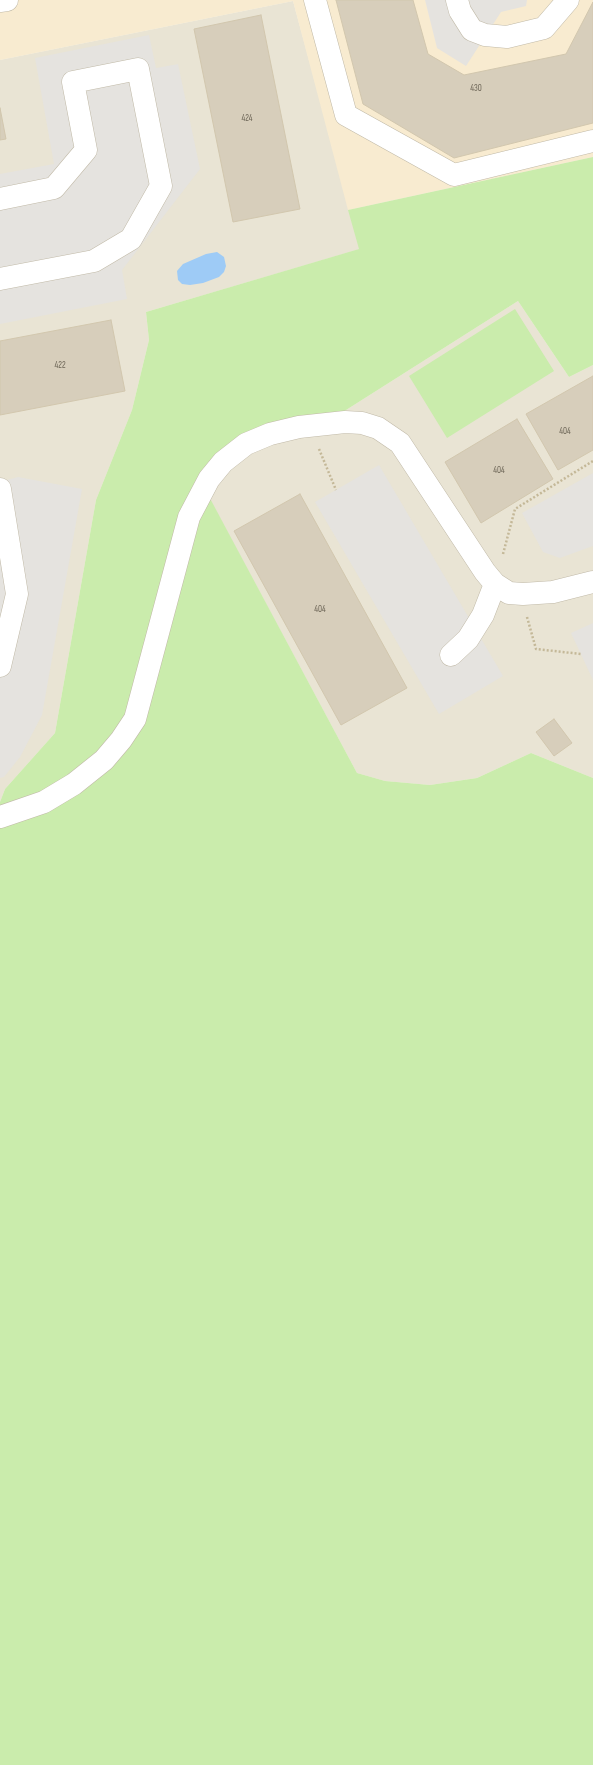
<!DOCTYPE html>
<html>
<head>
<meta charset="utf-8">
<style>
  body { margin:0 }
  canvas { display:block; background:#f5f2e7 }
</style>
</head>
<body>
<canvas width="593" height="1765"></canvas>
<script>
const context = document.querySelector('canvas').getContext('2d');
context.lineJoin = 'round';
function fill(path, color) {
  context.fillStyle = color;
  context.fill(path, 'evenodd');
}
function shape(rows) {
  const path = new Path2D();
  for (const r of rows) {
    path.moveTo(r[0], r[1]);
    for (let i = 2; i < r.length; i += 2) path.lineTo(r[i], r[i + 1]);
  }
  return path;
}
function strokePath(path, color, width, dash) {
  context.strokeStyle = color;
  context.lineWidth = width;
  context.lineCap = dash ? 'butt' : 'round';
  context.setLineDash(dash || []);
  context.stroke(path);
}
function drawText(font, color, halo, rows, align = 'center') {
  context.font = font + ' "Sofia Sans Condensed",sans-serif';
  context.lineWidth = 4;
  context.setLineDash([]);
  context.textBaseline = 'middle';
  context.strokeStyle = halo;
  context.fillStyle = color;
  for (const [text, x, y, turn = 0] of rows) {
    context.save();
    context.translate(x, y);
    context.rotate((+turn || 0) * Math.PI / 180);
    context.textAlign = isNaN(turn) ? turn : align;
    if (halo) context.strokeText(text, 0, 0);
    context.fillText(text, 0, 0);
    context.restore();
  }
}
const residential = shape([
  [293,1,360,249,146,312,149,340,132,410,96,500,55,733,5,789,0,802,0,60],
  [518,301,569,377,593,365,593,778,531,753,477,778,430,785,385,781,357,773,205,490,223,464,324,424]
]);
const commercial = shape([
  [0,0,593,0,593,157,348,210,293,1,0,60]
]);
const green = shape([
  [593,157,593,365,569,377,518,301,324,424,270,436,205,489,357,773,385,781,430,785,477,778,531,753,593,778,593,1765,0,1765,0,802,5,789,55,733,96,500,132,410,149,340,146,312,359,249,348,210],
  [515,309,554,371,447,438,409,376]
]);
const parking = shape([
  [425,0,527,0,526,6,501,12,466,66,437,48],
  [149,35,156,68,178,64,200,169,122,270,127,299,0,324,0,174,54,164,35,58],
  [379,465,503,676,439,714,315,502],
  [593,473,593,546,560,558,543,552,522,513],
  [18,477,82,489,42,715,20,757,4,777,0,778,0,482],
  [593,623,593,680,571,633]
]);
const water = shape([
  [217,252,224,257,226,266,224,272,219,277,203,283,190,285,182,284,178,280,177,271,183,264,206,254]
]);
const building = shape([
  [336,0,413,0,428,54,464,75,566,54,593,2,593,123,454,158,363,104,336,0],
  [261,15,300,209,233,222,194,29,261,15],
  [0,108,6,139,0,140,0,108],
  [111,320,125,391,0,415,0,341,111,320],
  [593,376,593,450,558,470,526,414,593,376],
  [517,419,553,479,481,523,445,462,517,419],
  [300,494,407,688,341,725,234,531,300,494],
  [554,719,572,743,554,756,536,732,554,719]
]);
const path = shape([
  [319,449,336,490],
  [503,554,515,509,593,461],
  [527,617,536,649,581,654]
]);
const minor = shape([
  [315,0,346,115,454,175,593,141],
  [457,0,460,11,472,30,485,35,507,37,544,28,568,0],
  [0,1,7,0],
  [0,199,54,188,86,150,73,82,138,69,161,186,131,239,94,261,0,279],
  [0,489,17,594,0,666],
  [451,655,468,639,483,615,495,584],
  [0,817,44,802,74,784,104,760,121,740,135,719,189,517,209,479,223,462,246,444,270,434,299,427,345,422,362,423,378,428,400,443,485,572,495,584,509,593,523,594,553,592,593,582]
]);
const numberNames = [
  ["430",476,89],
  ["424",247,119],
  ["422",60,366],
  ["404",565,432],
  ["404",499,471],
  ["404",320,610]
];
fill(residential, '#e9e4d4');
fill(commercial, '#f8ebd0');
fill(green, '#caecac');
fill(parking, '#e5e3df');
fill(water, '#9ecbf6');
fill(building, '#d7cebb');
strokePath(building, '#d2c7ae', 1);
strokePath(minor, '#c1baa8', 23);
strokePath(path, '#c4b898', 2.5, [2, 2]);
strokePath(minor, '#fff', 22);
drawText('9px', '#6c6556', null, numberNames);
</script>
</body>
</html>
